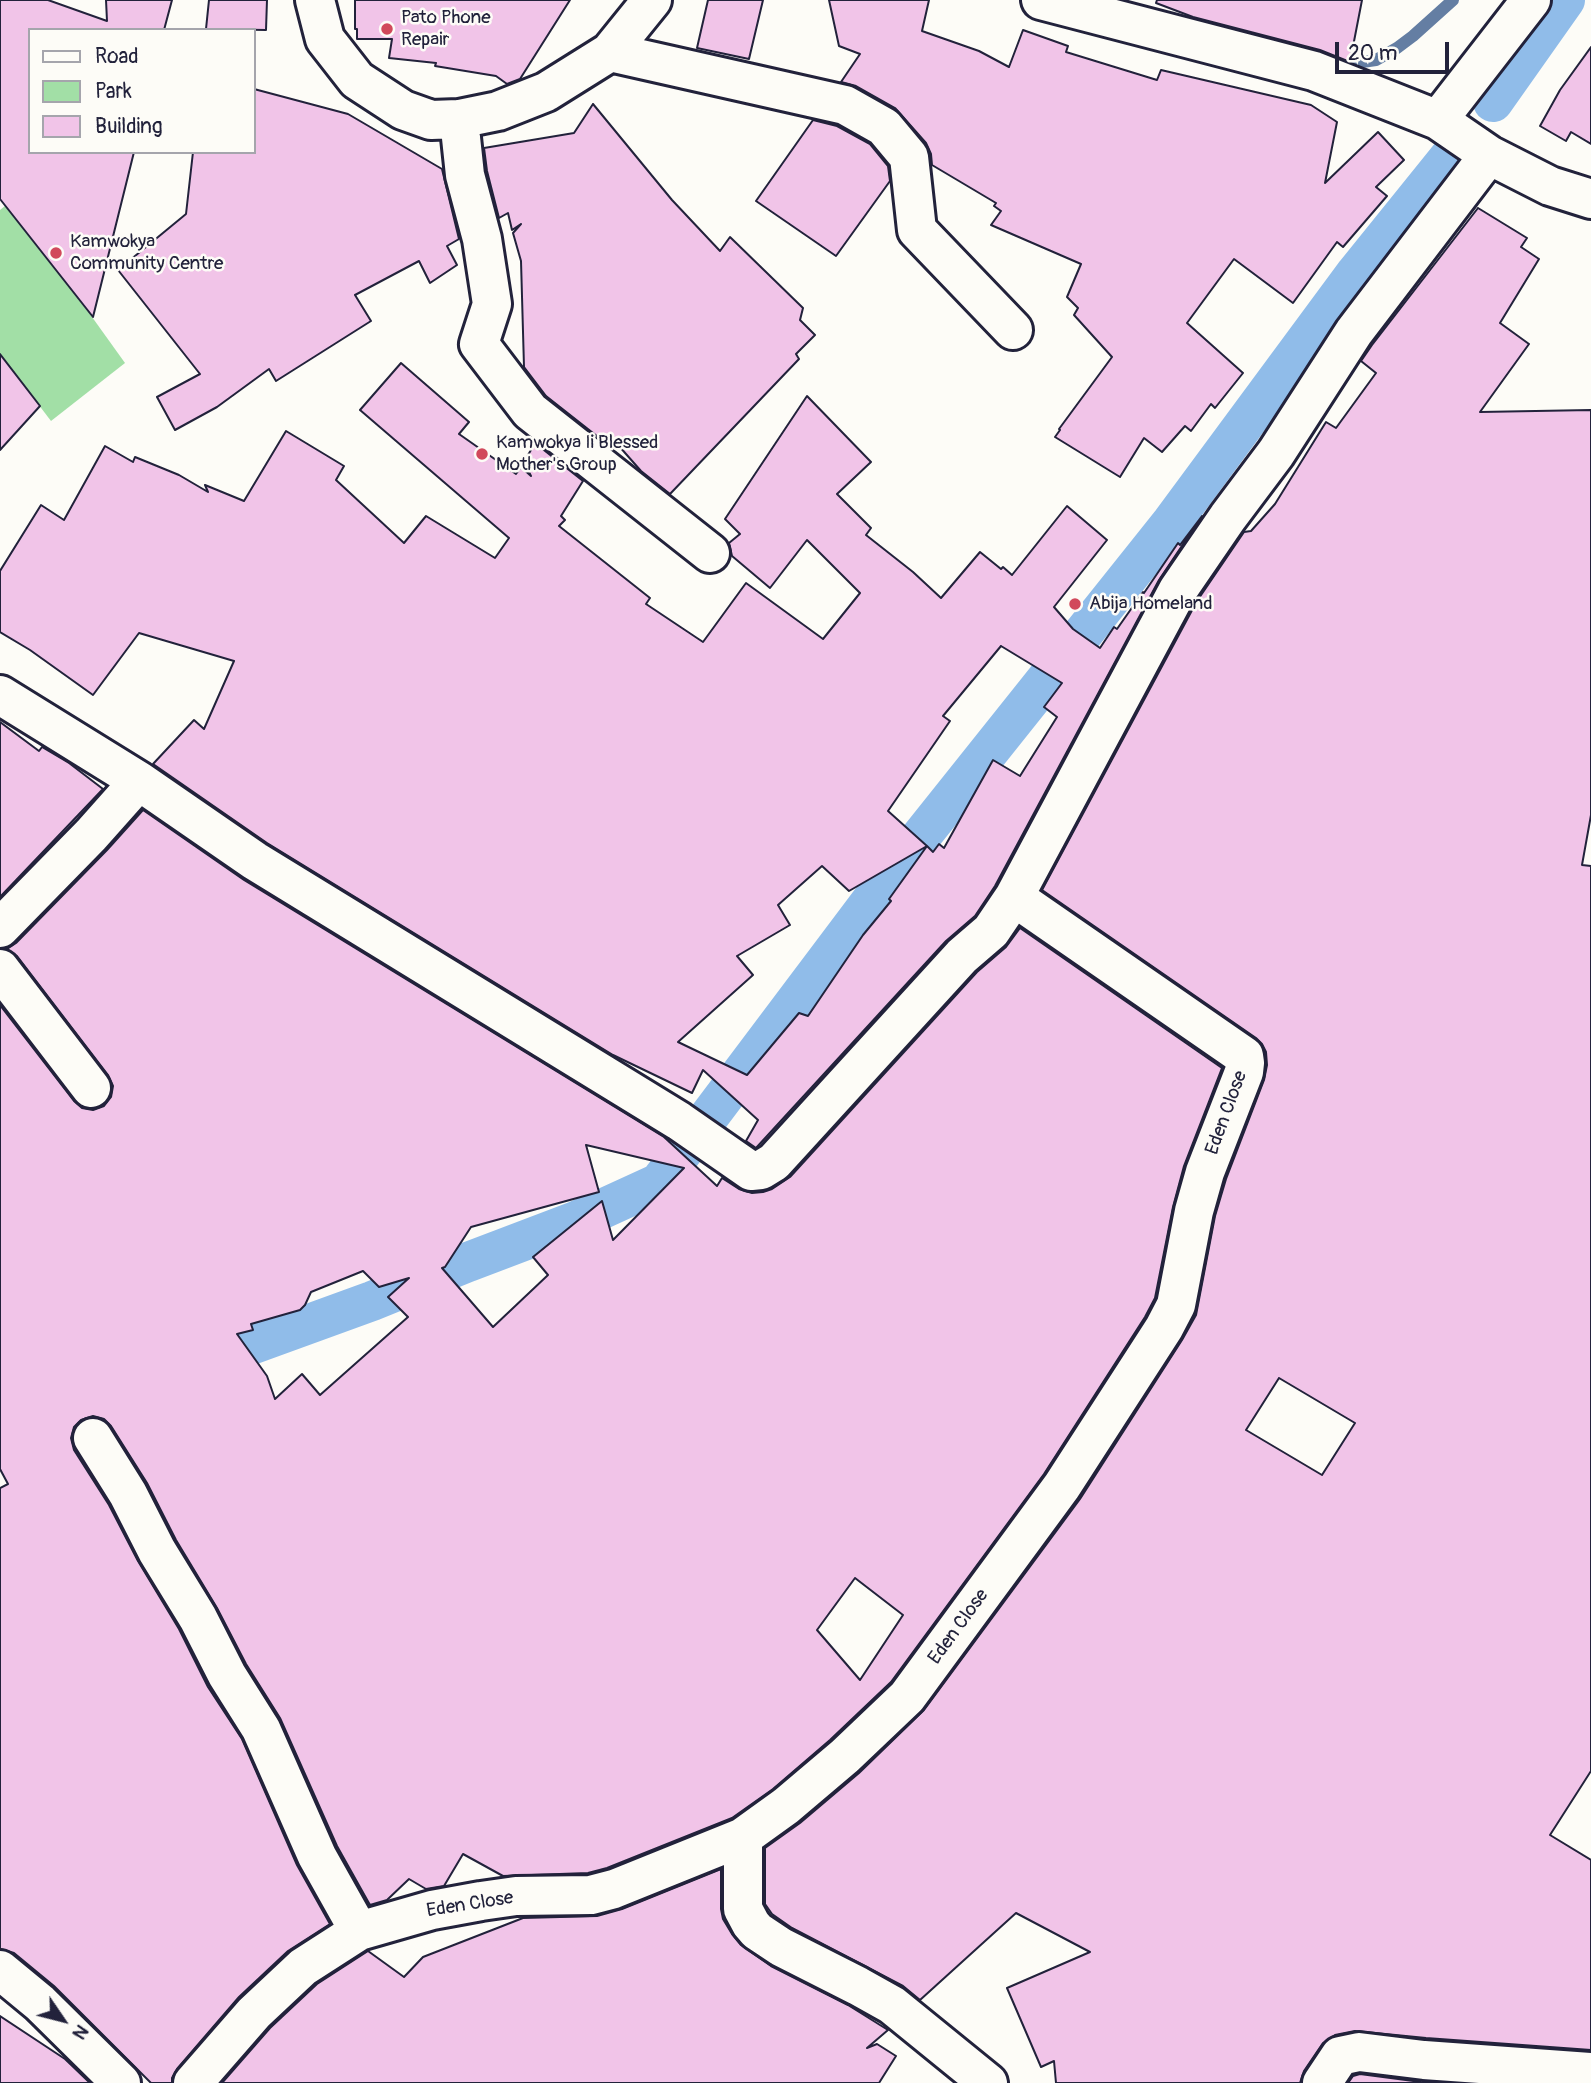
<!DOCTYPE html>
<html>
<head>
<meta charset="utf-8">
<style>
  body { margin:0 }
  #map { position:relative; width:1591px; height:2083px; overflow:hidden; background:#fdfcf7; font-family:Pangolin,sans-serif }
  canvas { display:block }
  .legend { position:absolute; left:28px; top:28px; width:228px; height:126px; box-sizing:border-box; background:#fdfcf7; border:2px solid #a5a5ac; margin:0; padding:9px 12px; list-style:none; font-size:21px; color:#22223b }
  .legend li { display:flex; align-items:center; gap:14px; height:35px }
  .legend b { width:35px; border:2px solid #a5a5ac }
  .north { position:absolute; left:28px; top:1985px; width:70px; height:70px; -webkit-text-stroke:5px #fdfcf7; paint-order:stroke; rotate:125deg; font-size:19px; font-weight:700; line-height:28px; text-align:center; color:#22223b }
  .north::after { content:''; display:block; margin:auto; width:24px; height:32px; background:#22223b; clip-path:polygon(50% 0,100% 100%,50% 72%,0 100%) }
  .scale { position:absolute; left:1335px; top:42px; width:114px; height:32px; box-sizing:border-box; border:4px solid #22223b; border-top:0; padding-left:9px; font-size:21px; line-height:24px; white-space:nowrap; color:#22223b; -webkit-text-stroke:5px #fdfcf7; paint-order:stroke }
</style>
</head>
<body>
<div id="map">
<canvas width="1591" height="2083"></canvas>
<ul class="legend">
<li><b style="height:9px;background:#fdfcf7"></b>Road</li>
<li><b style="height:19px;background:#a2dfa6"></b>Park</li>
<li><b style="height:19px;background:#f1c4e8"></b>Building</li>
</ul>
<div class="north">N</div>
<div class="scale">20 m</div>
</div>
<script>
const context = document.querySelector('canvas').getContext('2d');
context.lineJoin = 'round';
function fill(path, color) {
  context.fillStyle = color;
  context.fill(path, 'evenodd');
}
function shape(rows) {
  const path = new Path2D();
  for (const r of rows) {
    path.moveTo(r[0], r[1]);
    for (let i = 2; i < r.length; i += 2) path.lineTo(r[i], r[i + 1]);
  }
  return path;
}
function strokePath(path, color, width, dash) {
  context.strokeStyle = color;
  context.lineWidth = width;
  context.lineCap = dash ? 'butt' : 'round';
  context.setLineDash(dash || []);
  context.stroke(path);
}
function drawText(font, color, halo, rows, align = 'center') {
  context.font = font + ' Pangolin,sans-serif';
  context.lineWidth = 5;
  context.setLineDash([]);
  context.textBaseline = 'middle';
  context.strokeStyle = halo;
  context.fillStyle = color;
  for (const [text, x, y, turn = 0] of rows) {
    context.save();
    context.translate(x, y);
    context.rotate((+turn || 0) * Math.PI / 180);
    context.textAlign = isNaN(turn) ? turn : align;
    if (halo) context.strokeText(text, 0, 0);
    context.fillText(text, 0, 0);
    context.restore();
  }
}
const green = shape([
  [5,206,87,310,125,363,51,421,0,354,0,210]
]);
const stream = shape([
  [1355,63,1376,60,1397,48,1413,36,1453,0]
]);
const canal = shape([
  [1493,102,1565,0],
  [196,1365,372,1301,468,1262,576,1221,659,1183,899,864,1172,522,1356,273,1456,149]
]);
const building = shape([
  [0,0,48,0,107,21,106,0,172,0,164,30,30,30,30,152,134,152,93,317,0,199,0,0],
  [209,0,267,0,266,30,206,29,209,0],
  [355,0,570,0,520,79,507,84,496,76,435,66,436,63,389,58,392,39,357,39,357,29,355,29,355,0],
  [708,0,763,0,749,59,697,48,708,0],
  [829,0,929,0,922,31,979,51,1009,67,1023,30,1068,46,1066,52,1157,80,1161,70,1311,105,1337,122,1325,183,1378,132,1404,160,1376,187,1387,196,1343,247,1337,242,1293,303,1234,259,1187,323,1243,373,1215,408,1211,404,1191,431,1185,426,1162,452,1144,438,1120,477,1055,437,1060,430,1059,429,1112,357,1074,315,1078,308,1067,297,1081,264,991,225,1001,211,994,206,996,203,932,165,931,154,926,143,895,108,856,86,841,82,860,54,839,46,829,0],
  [1157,0,1362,0,1350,62,1320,50,1193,17,1156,3,1157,0],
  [1591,47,1591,144,1571,132,1566,141,1540,126,1560,90,1591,47],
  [254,89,348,114,442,169,459,239,447,246,457,265,430,283,419,261,355,295,371,321,276,381,269,369,217,407,175,430,157,397,200,374,118,270,186,214,193,152,254,152,254,89],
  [593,104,672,200,720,251,730,237,803,308,800,320,815,335,796,354,799,359,670,494,641,471,611,437,607,444,546,396,524,367,521,261,513,233,521,224,512,230,508,213,499,218,487,171,484,148,574,133,593,104],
  [813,120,837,126,870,144,888,166,890,181,836,256,756,201,813,120],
  [1478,208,1527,238,1521,247,1539,259,1500,323,1529,344,1480,412,1591,410,1591,815,1582,865,1591,866,1591,1771,1550,1835,1591,1860,1591,2050,1426,2038,1355,2031,1335,2035,1323,2043,1304,2071,1300,2083,1056,2083,1054,2061,1041,2067,1007,1988,1090,1952,1016,1913,920,2000,903,1986,792,1928,772,1914,765,1904,765,1848,800,1823,859,1773,924,1710,1080,1499,1182,1340,1196,1315,1215,1216,1226,1179,1264,1080,1267,1065,1266,1052,1262,1044,1256,1038,1042,890,1197,601,1244,532,1251,531,1275,504,1326,422,1336,428,1376,373,1361,361,1372,345,1478,208],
  [1279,1378,1355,1423,1322,1475,1246,1430,1279,1378],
  [0,354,40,406,0,450,0,354],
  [401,363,469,422,459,434,516,474,521,467,531,476,524,462,535,443,583,481,561,516,565,520,559,526,650,598,646,604,703,642,746,583,823,639,860,593,807,540,770,588,732,556,729,543,740,534,725,519,807,396,871,462,837,494,871,528,866,535,913,572,941,598,980,552,1001,569,1003,567,1012,575,1067,506,1107,540,1054,607,1073,629,1100,648,1114,627,1117,629,1143,592,1144,593,1178,543,1180,545,1202,516,1159,580,995,886,975,916,946,941,756,1148,746,1141,758,1120,703,1070,692,1093,613,1055,267,843,153,764,194,720,204,729,234,661,139,633,93,695,30,650,0,632,0,571,41,505,64,520,105,446,133,462,135,457,179,475,208,492,205,485,244,501,286,431,344,466,336,480,404,543,426,516,495,558,509,538,360,410,401,363],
  [1001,646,1062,683,1044,707,1057,717,1020,776,993,760,944,848,939,844,933,852,927,846,889,899,891,901,863,935,808,1016,799,1013,747,1075,678,1042,753,975,737,956,790,925,778,905,822,866,849,891,927,846,888,811,950,721,943,716,1001,646],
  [0,722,39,751,42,747,69,763,103,789,0,897,0,722],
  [143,810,244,880,664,1137,717,1186,722,1178,739,1189,752,1193,763,1192,772,1189,790,1177,977,972,1006,947,1020,928,1222,1068,1184,1166,1173,1207,1155,1298,1145,1317,1044,1474,891,1682,830,1740,773,1789,732,1818,607,1868,588,1873,503,1876,463,1854,444,1886,426,1889,409,1879,387,1900,370,1905,337,1846,280,1718,246,1664,217,1608,176,1540,147,1483,111,1426,104,1419,93,1416,81,1420,74,1427,71,1438,74,1450,109,1505,138,1561,179,1629,208,1687,242,1739,297,1865,330,1924,288,1951,239,1997,177,2069,172,2078,172,2083,151,2083,54,1986,14,1953,0,1949,0,1488,8,1484,0,1469,0,1005,74,1101,82,1108,93,1110,104,1106,111,1097,113,1086,108,1075,17,956,7,949,16,943,107,850,143,810],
  [586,1145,684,1168,613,1240,602,1201,533,1257,548,1275,493,1327,442,1268,445,1267,471,1227,599,1192,586,1145],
  [363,1271,379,1287,409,1278,388,1297,408,1317,320,1395,302,1374,275,1399,267,1376,237,1334,253,1330,251,1324,300,1310,305,1305,311,1292,363,1271],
  [855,1578,903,1615,860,1680,817,1630,855,1578],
  [721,1869,721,1909,723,1919,732,1934,741,1945,771,1966,848,2005,888,2030,867,2048,877,2044,896,2056,879,2083,222,2083,270,2028,317,1984,368,1951,404,1977,423,1957,523,1918,597,1916,622,1909,721,1869],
  [0,2016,65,2059,90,2083,0,2083,0,2016],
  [1360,2074,1421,2082,1439,2083,1348,2083,1353,2076,1360,2074]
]);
const minor = shape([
  [315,0,325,39,357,80,403,110,431,120,459,119,498,111,546,92,610,52,652,0],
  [1041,0,1314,71,1438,120,1489,155,1550,186,1591,199],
  [610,52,845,105,884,127,909,157,917,230,1013,330],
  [459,119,465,175,482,239,492,304,479,344,530,411,710,553],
  [1438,120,1531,0],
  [0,695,139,781,255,861,679,1121,751,1171,761,1170,774,1162,962,956,991,931,1014,897,1178,590,1228,517,1276,453,1354,332,1489,155],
  [0,928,91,835,139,781],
  [0,969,91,1088],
  [93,1438,128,1494,157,1551,198,1618,227,1675,261,1729,317,1856,359,1931],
  [743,1837,743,1909,751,1924,757,1931,781,1947,858,1986,892,2005,988,2083],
  [0,1970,40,2003,121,2083],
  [193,2083,254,2013,303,1967,359,1931,432,1910,481,1901,516,1896,591,1895,614,1889,743,1837,786,1806,845,1756,907,1697,1062,1486,1164,1328,1176,1305,1194,1211,1205,1172,1244,1072,1245,1063,1244,1056,1014,897],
  [1322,2083,1340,2056,1359,2052,1424,2060,1591,2072]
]);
const markers = [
  [387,29,7,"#d1495b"],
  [56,253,7,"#d1495b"],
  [482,454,7,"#d1495b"],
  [1075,604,7,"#d1495b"]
];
const poiNames = [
  ["Pato Phone",401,18],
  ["Repair",401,40],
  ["Kamwokya",70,242],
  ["Community Centre",70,264],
  ["Kamwokya Ii Blessed",496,443],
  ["Mother's Group",496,465],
  ["Abija Homeland",1089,604]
];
const streetNames = [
  ["Eden Close",1227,1113,-70],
  ["Eden Close",959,1627,-54],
  ["Eden Close",470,1905,-9]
];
fill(green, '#a2dfa6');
strokePath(stream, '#647ea3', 12);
strokePath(canal, '#90bce9', 40);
fill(building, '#f1c4e8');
strokePath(building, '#22223b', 2);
strokePath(minor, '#22223b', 44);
strokePath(minor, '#fdfcf7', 38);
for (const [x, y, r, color] of markers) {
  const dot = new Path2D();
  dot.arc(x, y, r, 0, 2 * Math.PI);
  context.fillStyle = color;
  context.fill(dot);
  strokePath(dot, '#fdfcf7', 2.5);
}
drawText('19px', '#22223b', '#fdfcf7', poiNames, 'left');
drawText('19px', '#22223b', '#fdfcf7', streetNames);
</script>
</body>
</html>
